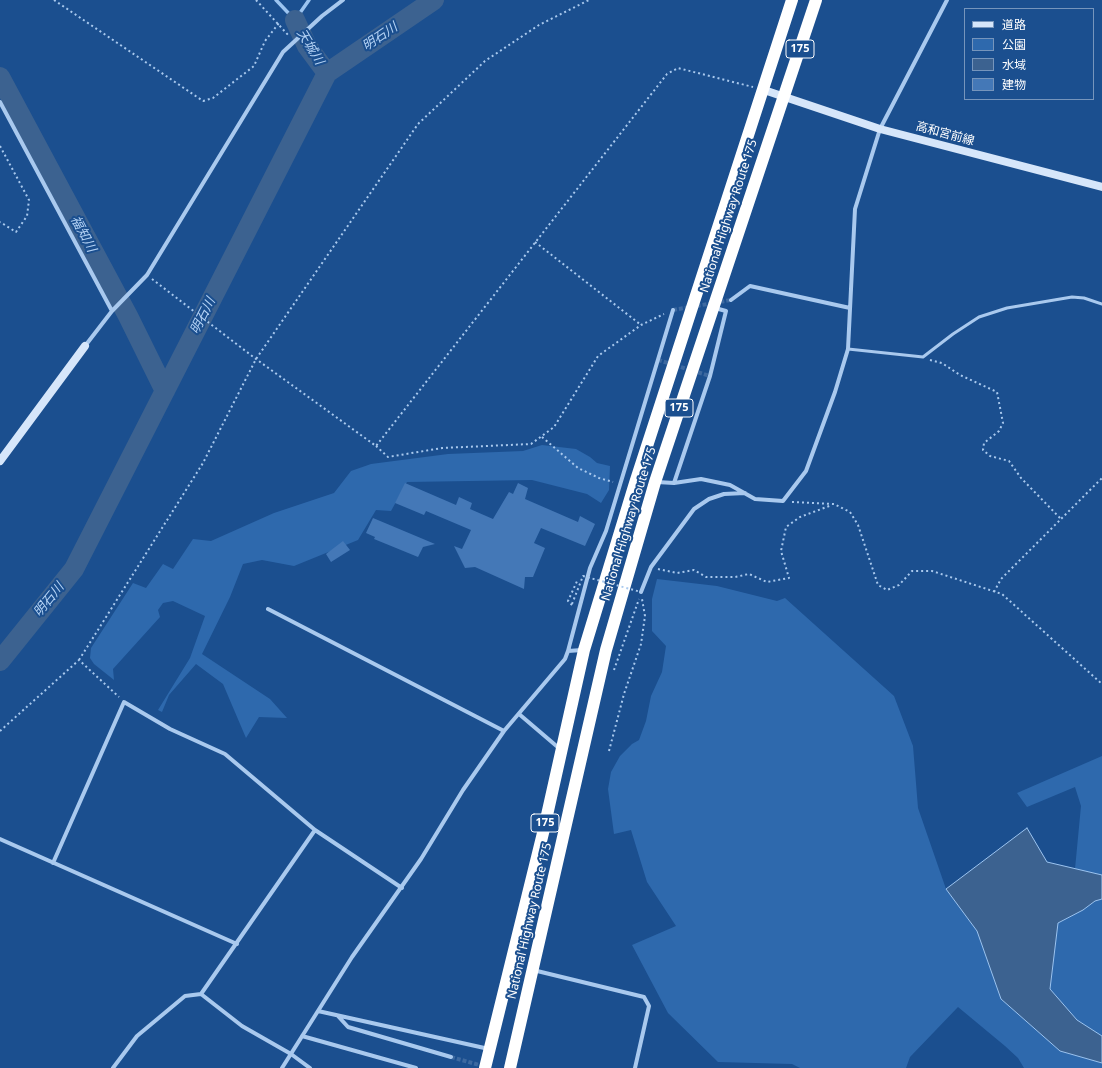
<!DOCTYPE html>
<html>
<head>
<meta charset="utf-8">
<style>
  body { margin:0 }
  #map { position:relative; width:1102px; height:1068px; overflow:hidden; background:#1b4f8f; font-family:"Noto Sans","Noto Sans JP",sans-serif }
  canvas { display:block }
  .legend { position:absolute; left:964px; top:8px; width:130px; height:92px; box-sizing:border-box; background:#1b4f8f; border:1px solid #7695bc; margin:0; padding:5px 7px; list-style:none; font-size:12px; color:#fff }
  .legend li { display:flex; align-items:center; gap:8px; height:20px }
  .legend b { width:20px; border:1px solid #7695bc }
</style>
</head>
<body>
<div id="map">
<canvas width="1102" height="1068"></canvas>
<ul class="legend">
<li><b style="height:5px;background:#d6e6fa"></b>道路</li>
<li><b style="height:11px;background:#2e69ad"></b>公園</li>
<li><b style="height:11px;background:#3c6290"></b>水域</li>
<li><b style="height:11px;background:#4478b7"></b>建物</li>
</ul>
</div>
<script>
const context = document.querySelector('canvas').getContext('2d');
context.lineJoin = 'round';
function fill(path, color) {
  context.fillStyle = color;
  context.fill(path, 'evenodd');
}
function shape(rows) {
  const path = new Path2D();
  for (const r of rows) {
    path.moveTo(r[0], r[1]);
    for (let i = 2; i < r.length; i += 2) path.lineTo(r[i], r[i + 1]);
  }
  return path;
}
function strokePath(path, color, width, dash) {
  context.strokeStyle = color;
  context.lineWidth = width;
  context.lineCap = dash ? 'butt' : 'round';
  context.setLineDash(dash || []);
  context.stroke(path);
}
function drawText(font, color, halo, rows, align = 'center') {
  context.font = font + ' "Noto Sans","Noto Sans JP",sans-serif';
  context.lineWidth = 4;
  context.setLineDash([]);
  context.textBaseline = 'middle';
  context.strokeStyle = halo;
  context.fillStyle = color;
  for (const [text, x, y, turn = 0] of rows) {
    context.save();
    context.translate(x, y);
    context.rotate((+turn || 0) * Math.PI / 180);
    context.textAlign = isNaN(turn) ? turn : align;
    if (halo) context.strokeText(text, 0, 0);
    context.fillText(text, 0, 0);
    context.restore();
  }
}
const green = shape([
  [542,445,576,449,590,457,597,463,610,466,609,490,601,503,587,494,532,480,407,482,391,511,376,510,358,540,294,566,262,560,243,564,230,597,202,654,270,699,287,718,259,717,246,738,223,684,196,664,169,695,162,712,158,710,190,658,205,616,173,601,163,603,158,610,160,617,113,669,114,680,94,664,90,658,91,648,133,583,146,588,163,564,173,569,193,539,211,541,274,513,334,493,351,471,371,464,448,454,523,451],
  [657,579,717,586,777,601,785,598,894,696,913,746,918,808,946,889,977,931,1001,999,1060,1051,1102,1063,1102,1068,1024,1068,1018,1058,1005,1046,958,1007,910,1057,906,1068,800,1068,792,1064,718,1062,668,1013,632,945,676,926,647,882,631,830,614,834,608,789,611,772,620,756,632,744,639,740,646,721,651,696,662,672,666,646,652,631,652,599],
  [1102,756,1102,875,1075,869,1081,806,1075,787,1027,807,1017,793],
  [1102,899,1102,1036,1077,1020,1050,989,1058,923,1083,910,1095,901]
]);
const water = shape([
  [1027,828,1047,862,1102,875,1102,899,1095,901,1083,910,1058,923,1050,989,1077,1020,1102,1036,1102,1063,1060,1051,1001,999,977,931,946,889,1027,828]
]);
const stream = shape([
  [276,0,295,20,309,0]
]);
const river = shape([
  [295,20,307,46,327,73],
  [0,77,128,316,165,391],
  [0,661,74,569,327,73,434,0]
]);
const building = shape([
  [405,483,456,505,459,497,472,503,470,509,493,519,509,492,513,494,518,483,528,488,525,499,578,522,580,516,595,524,585,546,541,528,534,543,545,548,533,577,525,577,524,589,475,567,465,568,454,546,462,549,471,530,426,511,424,515,395,503],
  [373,518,435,544,423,547,418,557,374,539,375,537,366,533],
  [343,541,350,550,331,562,326,554]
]);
const streetTunnel = shape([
  [673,310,731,300],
  [658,360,710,376],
  [451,1057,483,1066]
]);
const path = shape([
  [54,0,203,101,213,98,254,66,265,41,279,23],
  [256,0,289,36],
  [0,146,29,200,27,216,16,232,0,222],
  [535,242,641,325],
  [152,279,256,359,376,446,667,74,678,68,753,87],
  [930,360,942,363,960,375,997,392,1003,423,999,431,984,443,983,450,990,456,1009,461,1021,478,1061,519],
  [542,437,578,468,599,478,613,482],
  [376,446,388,457,442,448,531,444,554,427,598,356,641,325,664,314],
  [792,502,834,504,850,512,858,525,878,585,887,590,899,585,912,571,932,571,1002,594,1102,684],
  [658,569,677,573,694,570,706,577,735,577,749,574,767,582,789,578,781,551,786,527,800,517,832,505],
  [994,592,1001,579,1102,478],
  [572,605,568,601,578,579],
  [79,660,203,463,256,359,418,124,485,61,539,25,589,0],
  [614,670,639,599],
  [0,731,79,660,119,697],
  [609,751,624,694,641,644,645,616,642,599]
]);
const lane = shape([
  [848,349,923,357,953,334,979,317,1007,308,1072,297,1084,298,1102,304]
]);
const street = shape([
  [0,102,112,311],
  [731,300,750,286,850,308],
  [85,346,112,311,147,275,283,52,322,16,343,0],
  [657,482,674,483,701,479,730,485,755,499,783,501,806,471,835,392,848,349,855,209,880,129,947,0],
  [674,483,710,376,726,311,715,308],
  [641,592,651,567,694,509,709,499,724,494,745,493],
  [268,609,504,731],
  [568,651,590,568,606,531,673,310],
  [519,714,560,749],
  [0,839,237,944],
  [53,863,124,702,170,729,225,754,315,830,402,888],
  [533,970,644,997,649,1006,635,1068],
  [318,1011,489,1049],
  [338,1016,348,1027,451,1057],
  [302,1036,416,1068],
  [113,1068,137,1036,185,996,201,994],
  [282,1068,352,957,421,859,463,790,504,731,565,659,568,651,582,650],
  [310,1068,291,1054,242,1026,201,994,315,830]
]);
const secondary = shape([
  [764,90,880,129,1102,187],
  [0,461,85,346]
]);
const highway = shape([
  [485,1068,543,833,584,650,635,483,792,0],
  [510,1068,606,650,655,482,816,0]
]);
const pathBridge = shape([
  [572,604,583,576,641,592]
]);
const shields = [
  [800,49,28],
  [679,408,28],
  [545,823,28]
];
const shieldNames = [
  ["175",800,49],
  ["175",679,408],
  ["175",545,823]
];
const streetNames = [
  ["高和宮前線",945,134,15],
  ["National Highway Route 175",729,216,-72],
  ["National Highway Route 175",629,524,-73],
  ["National Highway Route 175",530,921,-77]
];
const waterNames = [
  ["明石川",380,37,-34],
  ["天城川",310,47,59],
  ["福知川",83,234,62],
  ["明石川",203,316,-63],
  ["明石川",49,600,-51]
];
fill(green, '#2e69ad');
fill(water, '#3c6290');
strokePath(water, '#9cc4f0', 1);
strokePath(stream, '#9cc4f0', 3.5);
strokePath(river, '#3c6290', 20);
fill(building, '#4478b7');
strokePath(streetTunnel, '#3d69a0', 4, [4, 2]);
strokePath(path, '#a9c9ee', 2, [2, 3]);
strokePath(lane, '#a9c9ee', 3);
strokePath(street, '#a9c9ee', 4);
strokePath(secondary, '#d6e6fa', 8);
strokePath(highway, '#fff', 12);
strokePath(pathBridge, '#a9c9ee', 2, [2, 3]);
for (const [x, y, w] of shields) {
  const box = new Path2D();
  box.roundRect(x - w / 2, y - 9, w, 18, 3);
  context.fillStyle = '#1b4f8f';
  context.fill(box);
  strokePath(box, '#fff', 1);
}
drawText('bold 11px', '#fff', null, shieldNames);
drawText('12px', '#fff', '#1b4f8f', streetNames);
drawText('italic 13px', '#b5d3f5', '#1b4f8f', waterNames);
</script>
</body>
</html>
